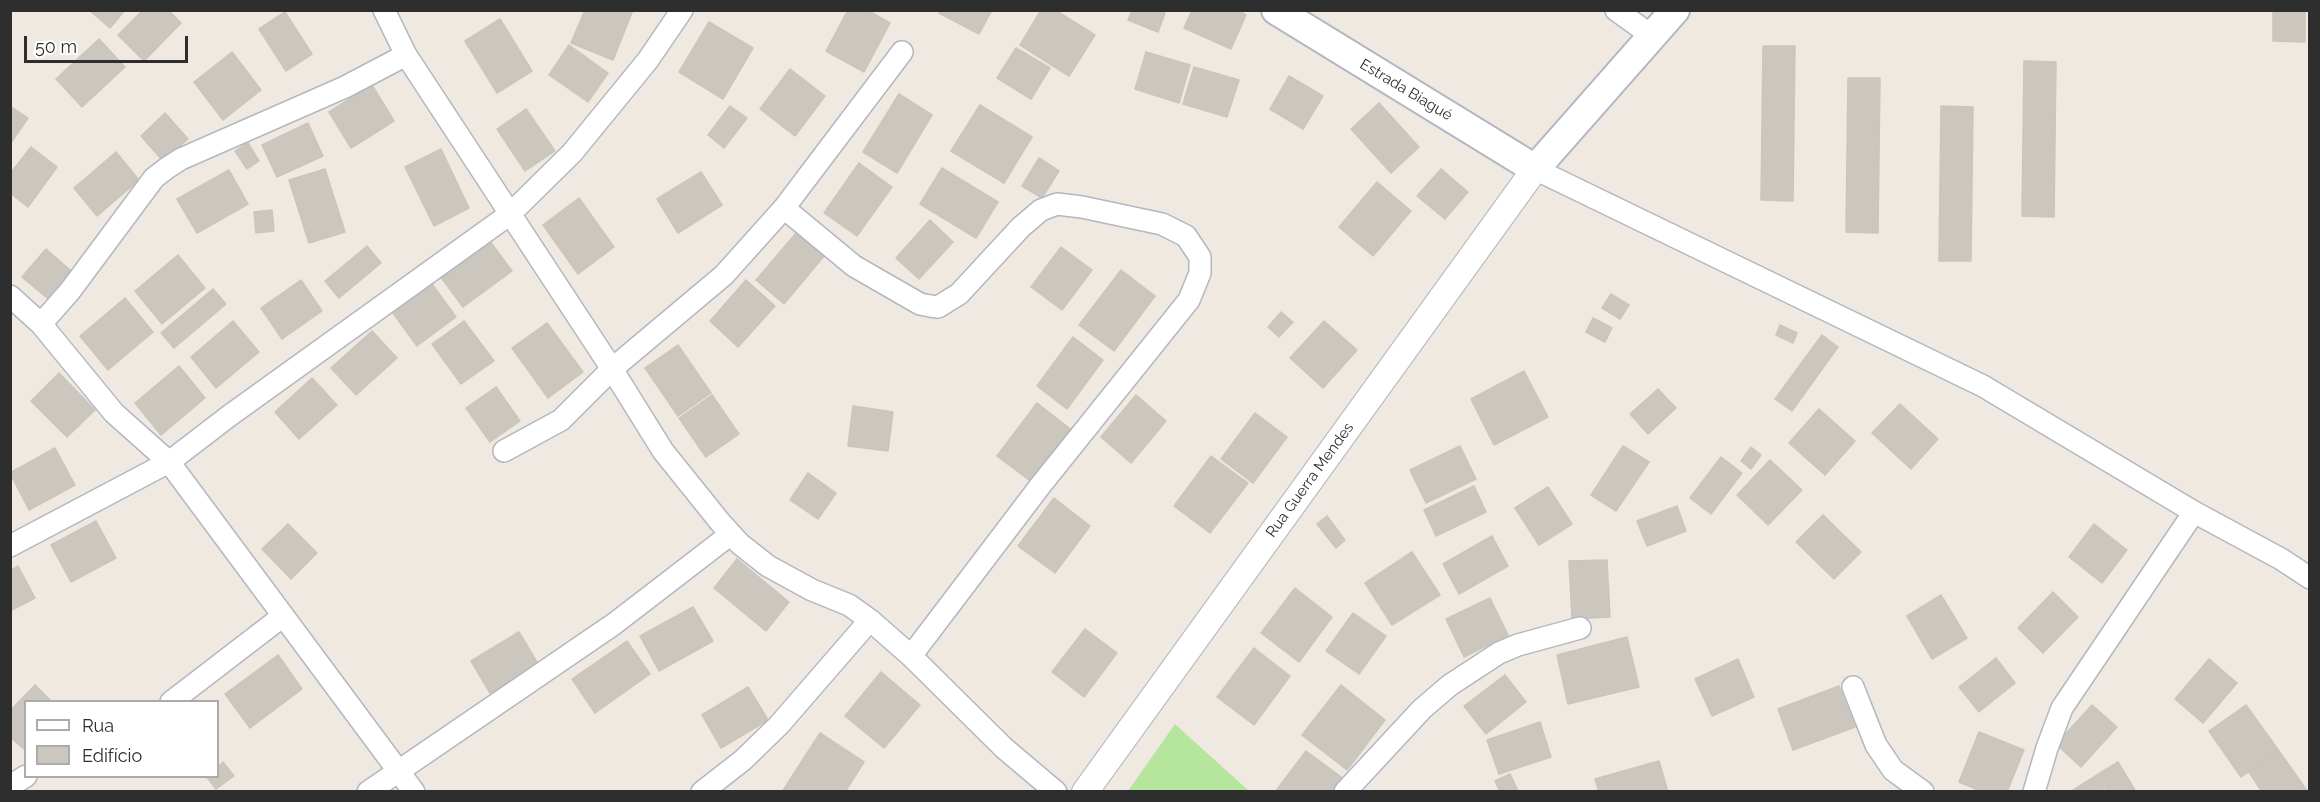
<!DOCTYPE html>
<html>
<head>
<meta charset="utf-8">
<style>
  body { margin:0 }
  #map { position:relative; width:2320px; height:802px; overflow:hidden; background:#efe9e1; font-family:Raleway,sans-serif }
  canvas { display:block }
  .frame { position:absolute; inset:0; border:12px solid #2e2e2e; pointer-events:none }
  .legend { position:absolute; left:24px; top:700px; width:195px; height:78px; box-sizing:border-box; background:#fff; border:2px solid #ababab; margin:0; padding:8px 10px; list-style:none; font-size:18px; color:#2e2e2e }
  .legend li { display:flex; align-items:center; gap:12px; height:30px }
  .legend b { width:30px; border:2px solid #ababab }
  .scale { position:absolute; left:24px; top:36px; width:164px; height:27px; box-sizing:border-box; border:3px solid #2e2e2e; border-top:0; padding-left:8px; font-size:18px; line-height:21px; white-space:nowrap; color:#2e2e2e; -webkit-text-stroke:4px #fff; paint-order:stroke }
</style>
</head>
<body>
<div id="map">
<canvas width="2320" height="802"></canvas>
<div class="frame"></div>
<ul class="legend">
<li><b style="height:8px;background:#fff"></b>Rua</li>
<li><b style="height:16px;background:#cbc7bf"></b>Edifício</li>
</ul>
<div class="scale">50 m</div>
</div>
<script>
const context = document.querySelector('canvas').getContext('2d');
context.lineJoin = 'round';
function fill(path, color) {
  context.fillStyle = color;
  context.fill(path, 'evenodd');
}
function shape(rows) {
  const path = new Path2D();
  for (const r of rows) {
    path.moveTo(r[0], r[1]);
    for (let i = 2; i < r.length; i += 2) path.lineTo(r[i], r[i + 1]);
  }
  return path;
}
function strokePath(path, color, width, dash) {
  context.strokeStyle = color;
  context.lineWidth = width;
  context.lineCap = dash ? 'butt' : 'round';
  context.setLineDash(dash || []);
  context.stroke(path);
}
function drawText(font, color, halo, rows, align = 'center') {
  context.font = font + ' Raleway,sans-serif';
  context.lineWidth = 4.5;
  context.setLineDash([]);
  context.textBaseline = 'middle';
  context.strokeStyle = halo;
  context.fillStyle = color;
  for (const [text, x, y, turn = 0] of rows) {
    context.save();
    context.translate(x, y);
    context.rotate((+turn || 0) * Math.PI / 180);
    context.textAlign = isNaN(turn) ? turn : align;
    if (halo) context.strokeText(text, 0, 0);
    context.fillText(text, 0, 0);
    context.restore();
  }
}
const green = shape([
  [1175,724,1249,791,1128,791]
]);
const building = shape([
  [89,10,125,10,110,28,89,10],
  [143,10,168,10,181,23,144,61,118,35,143,10],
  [585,10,633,10,613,60,571,43,585,10],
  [848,10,867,10,890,23,864,72,826,51,848,10],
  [940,10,992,10,979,34,939,13,940,10],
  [1041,10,1055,10,1095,35,1069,76,1020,45,1041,10],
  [1132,10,1160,10,1165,13,1158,32,1128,20,1132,10],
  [1192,10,1237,10,1246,15,1231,49,1184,28,1192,10],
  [2273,10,2305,10,2305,42,2273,41,2273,10],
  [285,12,312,54,286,71,259,29,285,12],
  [500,19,532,71,497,93,465,41,500,19],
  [709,22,753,48,723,99,679,72,709,22],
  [99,39,125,67,82,107,56,79,99,39],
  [569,45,608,73,588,102,549,75,569,45],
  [1763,46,1795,46,1793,201,1761,200,1763,46],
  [1016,48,1050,68,1031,99,997,78,1016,48],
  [232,52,261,90,223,120,194,82,232,52],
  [1146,52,1190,65,1179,103,1135,89,1146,52],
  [2024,61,2056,62,2054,217,2022,216,2024,61],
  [1194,67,1239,80,1227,117,1183,104,1194,67],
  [790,69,825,96,795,136,760,109,790,69],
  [1289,76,1323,96,1303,129,1270,109,1289,76],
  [1848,78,1880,78,1878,233,1846,232,1848,78],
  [372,85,394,121,351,148,329,112,372,85],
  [899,94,932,115,897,173,863,152,899,94],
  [1379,103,1419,147,1391,173,1351,129,1379,103],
  [980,105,1032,137,1004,183,951,151,980,105],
  [10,106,28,118,10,144,10,106],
  [730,106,747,118,724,148,708,135,730,106],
  [1941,106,1973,107,1971,261,1939,261,1941,106],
  [526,109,555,151,525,171,497,129,526,109],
  [165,113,188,139,163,161,141,136,165,113],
  [308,123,323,156,277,177,262,145,308,123],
  [248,143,259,161,247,169,235,151,248,143],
  [31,147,57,167,28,207,10,193,10,174,31,147],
  [441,149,469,208,434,226,405,167,441,149],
  [116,152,139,180,97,216,74,188,116,152],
  [1039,158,1059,171,1042,198,1022,186,1039,158],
  [859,163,892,187,857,236,824,213,859,163],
  [942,168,998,202,976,238,920,204,942,168],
  [325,169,345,232,309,243,289,180,325,169],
  [1441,169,1468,192,1445,219,1417,196,1441,169],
  [229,170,248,204,197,233,177,199,229,170],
  [701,172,722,205,678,233,657,199,701,172],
  [1377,182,1411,211,1373,256,1339,227,1377,182],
  [579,198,614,247,578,274,543,225,579,198],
  [272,210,274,231,256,233,254,212,272,210],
  [930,220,953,242,919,279,896,258,930,220],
  [797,232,824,256,784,304,756,280,797,232],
  [489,240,512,271,463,307,440,276,489,240],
  [367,246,381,263,339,298,325,281,367,246],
  [1061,247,1092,270,1062,310,1031,287,1061,247],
  [46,249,71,271,47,298,22,277,46,249],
  [178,255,205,288,162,324,135,291,178,255],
  [1121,270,1155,296,1114,351,1079,325,1121,270],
  [301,280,322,311,282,339,261,308,301,280],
  [746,280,775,306,738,347,710,321,746,280],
  [432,284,456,317,417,346,393,313,432,284],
  [213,289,226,304,174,348,161,333,213,289],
  [1611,294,1629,305,1620,319,1602,308,1611,294],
  [125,298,153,332,108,370,80,336,125,298],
  [1281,312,1293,322,1279,337,1268,327,1281,312],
  [1593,318,1612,328,1605,342,1586,332,1593,318],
  [233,321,259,352,216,388,191,357,233,321],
  [464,321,494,361,461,384,432,344,464,321],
  [1324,321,1357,350,1323,388,1290,358,1324,321],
  [547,323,583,372,548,398,512,348,547,323],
  [1780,325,1797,333,1793,343,1776,335,1780,325],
  [372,331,397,358,356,395,331,368,372,331],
  [1822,335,1838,347,1792,411,1775,399,1822,335],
  [1073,337,1103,360,1067,409,1037,386,1073,337],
  [678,345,711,393,678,416,645,368,678,345],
  [179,366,205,398,161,435,135,403,179,366],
  [1524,371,1548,417,1494,445,1471,399,1524,371],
  [59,373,95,410,67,437,31,401,59,373],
  [312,378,337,405,299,439,275,412,312,378],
  [496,387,520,421,490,442,466,408,496,387],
  [1658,389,1676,408,1648,434,1630,414,1658,389],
  [712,395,739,434,706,457,679,418,712,395],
  [1136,395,1166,421,1131,463,1101,437,1136,395],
  [1037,403,1073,431,1033,483,997,456,1037,403],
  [1900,404,1938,439,1911,469,1872,433,1900,404],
  [853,406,893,412,888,451,848,446,853,406],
  [1819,409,1855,441,1825,475,1789,443,1819,409],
  [1255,413,1287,437,1253,483,1221,459,1255,413],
  [1460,446,1476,479,1426,503,1410,470,1460,446],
  [1623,446,1649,462,1616,511,1591,495,1623,446],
  [1751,447,1761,455,1751,469,1741,461,1751,447],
  [55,448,75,485,29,510,10,473,55,448],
  [1211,456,1248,483,1210,533,1174,506,1211,456],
  [1721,457,1742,473,1711,514,1690,498,1721,457],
  [1770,460,1802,490,1768,525,1737,495,1770,460],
  [808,473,836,493,818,519,790,500,808,473],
  [1474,486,1486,512,1436,536,1424,510,1474,486],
  [1548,487,1572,524,1539,545,1515,508,1548,487],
  [1054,498,1090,526,1055,573,1018,546,1054,498],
  [1677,506,1686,531,1647,546,1637,521,1677,506],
  [1823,515,1861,552,1834,579,1796,542,1823,515],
  [1327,516,1345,540,1336,548,1317,524,1327,516],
  [96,521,116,558,71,582,51,545,96,521],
  [288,524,317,553,291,579,262,549,288,524],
  [2094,524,2127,550,2102,583,2069,557,2094,524],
  [1492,536,1508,566,1459,594,1443,564,1492,536],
  [1412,552,1440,595,1392,625,1365,583,1412,552],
  [737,559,789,602,766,631,714,588,737,559],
  [1607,560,1610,617,1572,619,1569,561,1607,560],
  [18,566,35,598,10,611,10,571,18,566],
  [1295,588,1332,617,1299,662,1261,633,1295,588],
  [2053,592,2078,617,2043,653,2018,628,2053,592],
  [1941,595,1967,638,1932,659,1907,616,1941,595],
  [1490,598,1508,635,1464,657,1446,619,1490,598],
  [693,607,713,641,659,671,640,636,693,607],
  [1353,613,1386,636,1359,674,1326,651,1353,613],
  [1085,629,1117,653,1084,697,1052,672,1085,629],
  [519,632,538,664,490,693,471,661,519,632],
  [1627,637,1639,687,1568,704,1557,655,1627,637],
  [627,641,650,674,595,713,572,679,627,641],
  [1254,648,1290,676,1254,725,1217,697,1254,648],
  [278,655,302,689,250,728,225,694,278,655],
  [1996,658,2015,683,1979,712,1959,687,1996,658],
  [1738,659,1754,697,1712,716,1695,679,1738,659],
  [2209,659,2237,683,2203,723,2175,699,2209,659],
  [881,672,920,705,884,748,845,716,881,672],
  [1505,675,1526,702,1486,734,1464,706,1505,675],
  [35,685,52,702,26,702,25,750,10,737,10,711,35,685],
  [1341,685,1385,720,1347,770,1302,735,1341,685],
  [1839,686,1855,727,1793,750,1778,709,1839,686],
  [748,687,768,720,721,748,702,715,748,687],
  [2092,705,2117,727,2081,767,2056,744,2092,705],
  [2246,705,2279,751,2241,777,2209,731,2246,705],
  [1540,722,1551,757,1499,774,1487,740,1540,722],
  [1979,732,2024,750,2007,792,1983,792,1959,782,1979,732],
  [820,733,864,762,845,792,782,792,820,733],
  [1306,751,1344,779,1335,792,1275,792,1306,751],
  [2279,751,2308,792,2262,792,2249,772,2279,751],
  [1659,761,1668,792,1599,792,1595,779,1659,761],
  [223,762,234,776,216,789,206,776,218,776,218,767,223,762],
  [2118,762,2136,792,2108,792,2105,788,2099,792,2070,792,2118,762],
  [1510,774,1518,791,1500,792,1495,781,1510,774]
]);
const minor = shape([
  [384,10,406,55,612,369,663,451,720,522,740,544,768,566,812,590,849,605,870,620,911,656,1004,748,1056,792],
  [1616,10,1652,36],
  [1535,169,1983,386,2194,512,2281,559,2310,578],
  [784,208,854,266,920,304,930,306,938,307,959,294,1021,227,1041,210,1057,204,1082,207,1162,224,1186,236,1200,257,1200,273,1189,300,1040,486,911,656],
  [10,296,41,324,114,413,169,462,414,792],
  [41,324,70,291,154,178,167,168,181,159,345,87,406,55],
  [504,451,561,420,612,369,724,275,784,208,902,52],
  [10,546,169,462,229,416,510,214,572,153,648,60,682,10],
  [1853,687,1876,745,1893,770,1923,792],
  [171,702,283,616],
  [10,786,26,776],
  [368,792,614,624,731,534],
  [702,792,743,760,779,725,870,620],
  [1345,792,1422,709,1450,685,1499,653,1518,645,1580,628],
  [2034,792,2047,748,2062,708,2194,512]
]);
const tertiary = shape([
  [1085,792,1535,169]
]);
const secondary = shape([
  [1276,10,1535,169,1675,10]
]);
const streetNames = [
  ["Estrada Biagué",1406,90,31],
  ["Rua Guerra Mendes",1310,480,-54]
];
fill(green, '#b6e59e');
fill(building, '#cbc7bf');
strokePath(building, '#cbc5ba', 1.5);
strokePath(minor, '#b4b7c1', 24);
strokePath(tertiary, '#b4b7c1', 28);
strokePath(secondary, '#b4b7c1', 32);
strokePath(minor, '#fff', 21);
strokePath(tertiary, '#fff', 26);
strokePath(secondary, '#fff', 28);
drawText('15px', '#2e2e2e', '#fff', streetNames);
</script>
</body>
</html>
